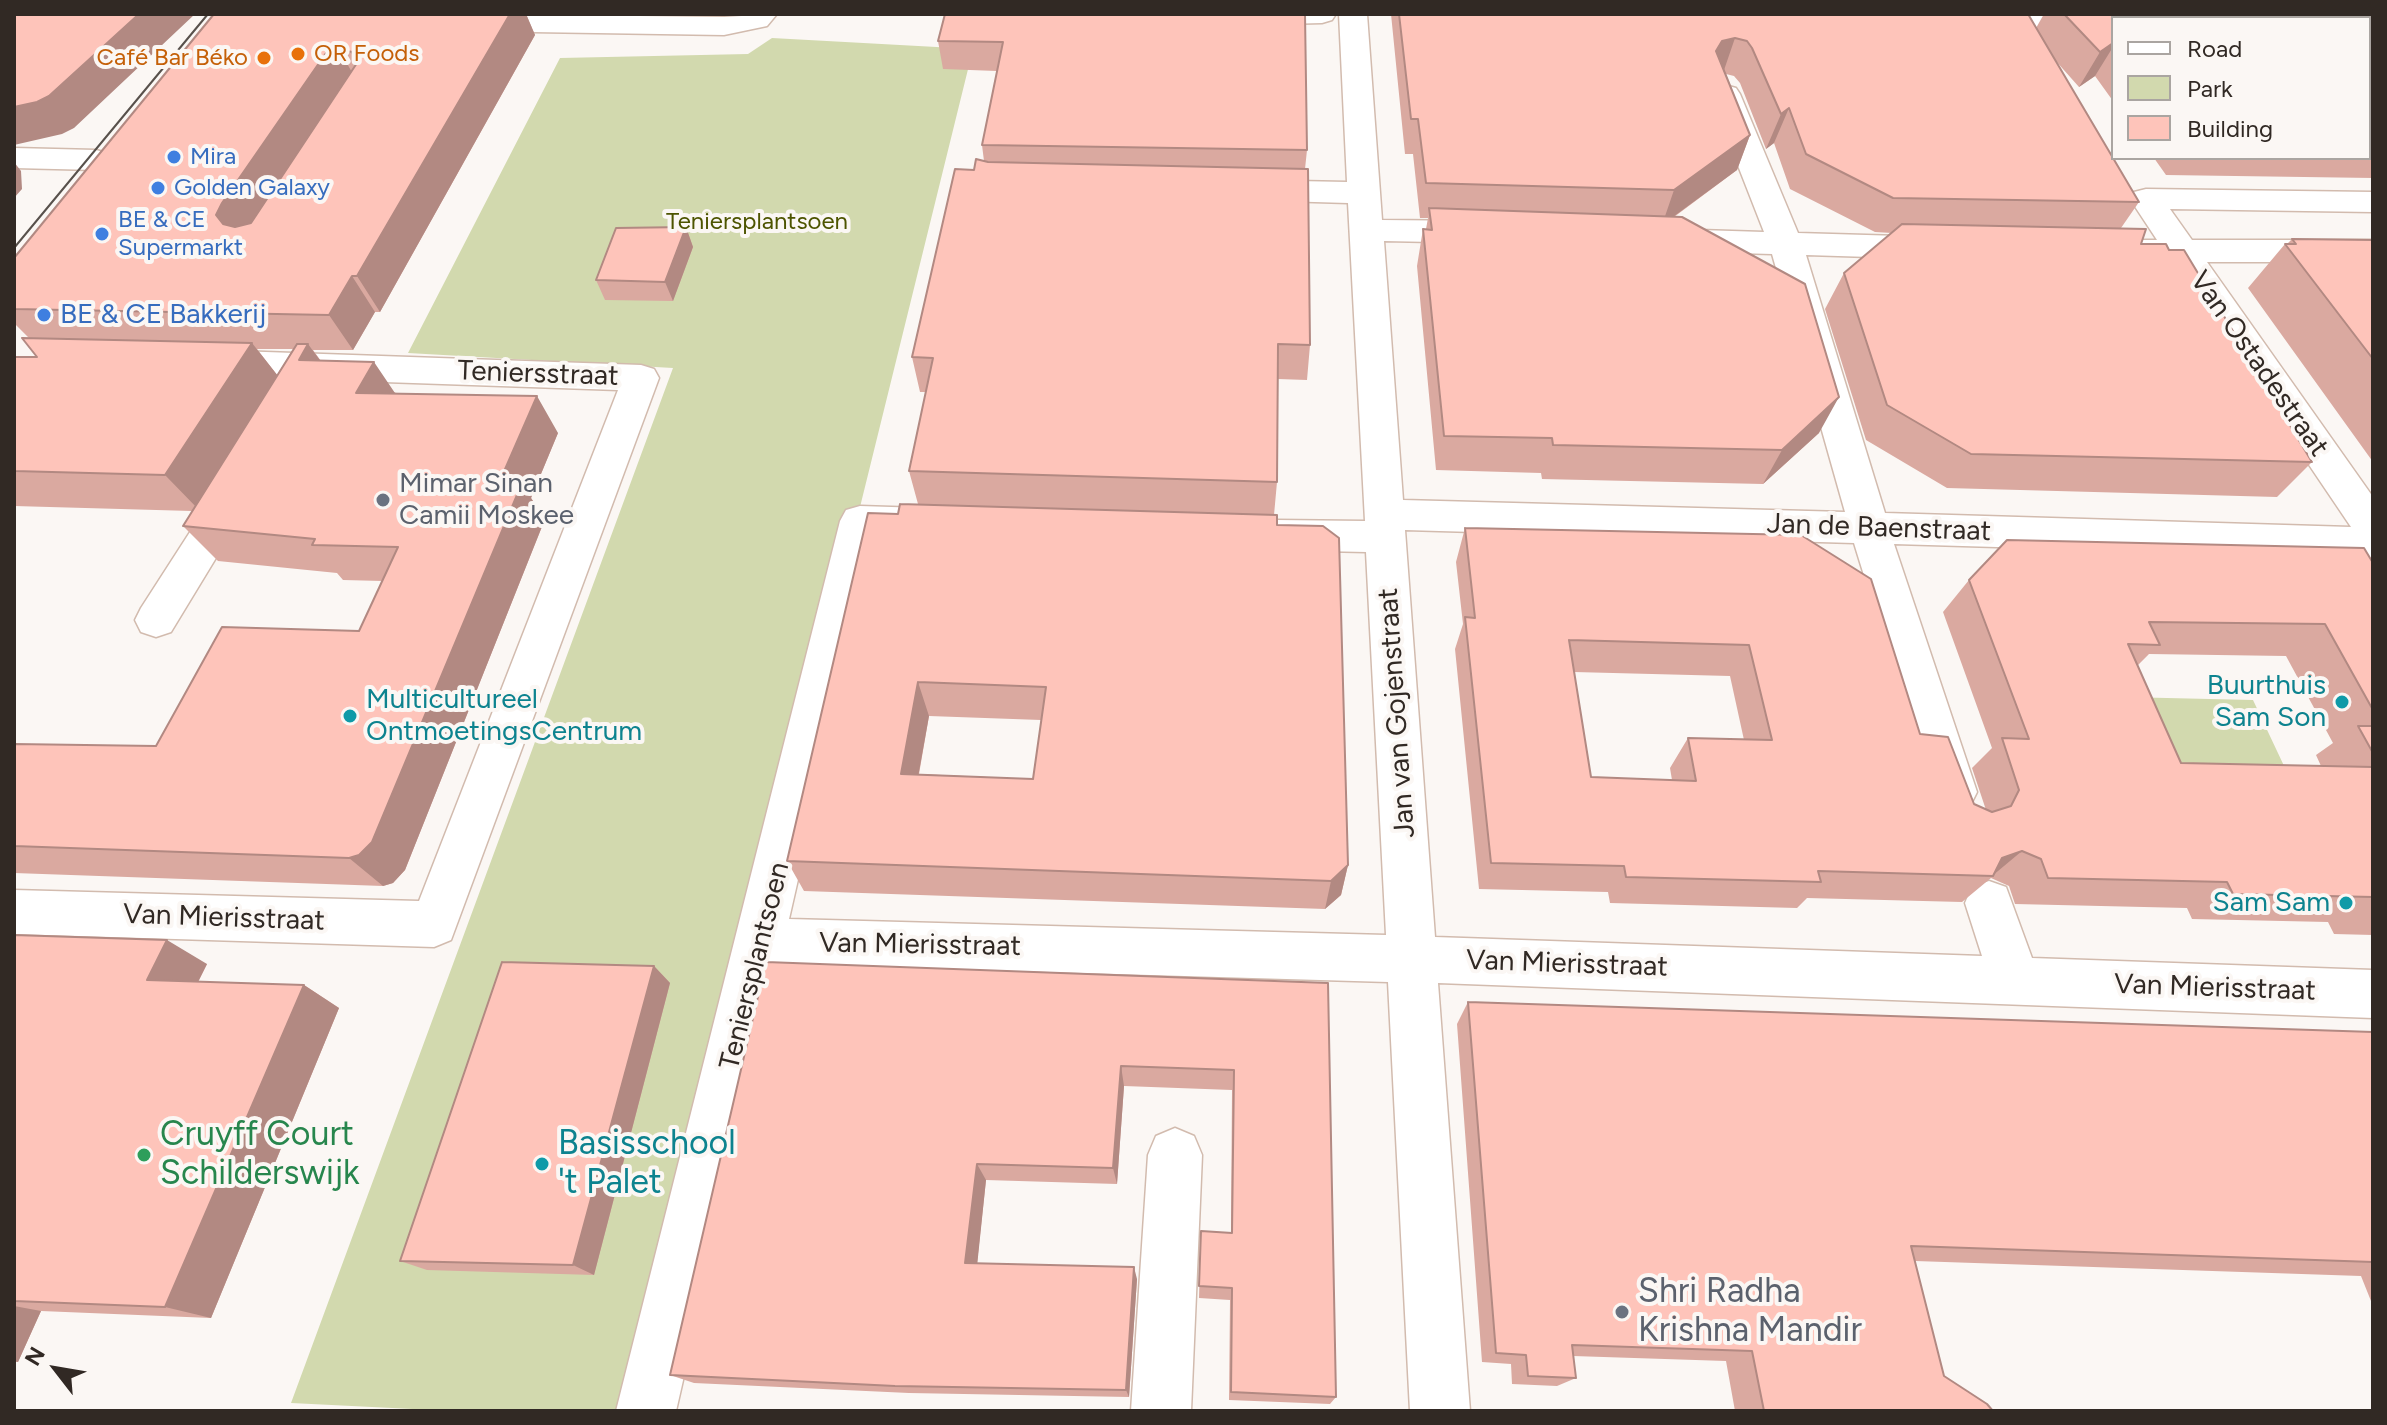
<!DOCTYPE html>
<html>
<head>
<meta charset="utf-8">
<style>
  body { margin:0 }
  #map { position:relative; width:2387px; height:1425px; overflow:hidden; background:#fbf7f4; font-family:Figtree,sans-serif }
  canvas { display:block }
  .frame { position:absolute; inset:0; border:16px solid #312924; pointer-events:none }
  .legend { position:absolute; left:2111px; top:16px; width:260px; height:144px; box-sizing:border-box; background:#fbf7f4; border:2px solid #aaa5a1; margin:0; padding:10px 14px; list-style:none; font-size:24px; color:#312924 }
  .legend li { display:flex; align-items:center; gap:16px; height:40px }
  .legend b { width:40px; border:2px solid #aaa5a1 }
  .north { position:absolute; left:16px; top:1329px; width:80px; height:80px; -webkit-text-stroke:6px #fbf7f4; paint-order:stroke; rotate:301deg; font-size:22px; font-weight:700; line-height:32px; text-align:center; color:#312924 }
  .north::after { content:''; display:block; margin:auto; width:28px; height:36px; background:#312924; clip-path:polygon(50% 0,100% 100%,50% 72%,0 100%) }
</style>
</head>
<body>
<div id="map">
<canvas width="2387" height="1425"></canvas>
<div class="frame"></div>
<ul class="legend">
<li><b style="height:10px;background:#fff"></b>Road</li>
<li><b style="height:22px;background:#d2d9ae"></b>Park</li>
<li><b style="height:22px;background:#fec4ba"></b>Building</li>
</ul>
<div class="north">N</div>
</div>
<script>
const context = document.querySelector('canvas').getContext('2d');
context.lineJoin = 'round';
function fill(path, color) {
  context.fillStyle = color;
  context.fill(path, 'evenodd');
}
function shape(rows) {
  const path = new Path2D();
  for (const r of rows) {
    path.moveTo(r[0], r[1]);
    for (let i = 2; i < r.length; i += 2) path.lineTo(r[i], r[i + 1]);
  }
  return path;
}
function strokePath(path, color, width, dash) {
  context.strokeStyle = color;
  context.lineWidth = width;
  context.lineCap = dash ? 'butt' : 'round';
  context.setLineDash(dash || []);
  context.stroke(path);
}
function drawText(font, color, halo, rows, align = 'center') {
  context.font = font + ' Figtree,sans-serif';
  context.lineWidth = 8;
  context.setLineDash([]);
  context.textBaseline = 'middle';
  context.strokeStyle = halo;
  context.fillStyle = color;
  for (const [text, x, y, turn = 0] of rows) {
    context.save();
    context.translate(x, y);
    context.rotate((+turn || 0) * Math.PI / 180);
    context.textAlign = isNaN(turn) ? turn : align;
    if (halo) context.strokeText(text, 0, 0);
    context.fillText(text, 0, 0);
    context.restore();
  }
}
const green = shape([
  [772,38,973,49,637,1411,453,1411,291,1403,673,368,408,353,560,58,748,54],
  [2124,697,2253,700,2293,785,2161,781]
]);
const minor = shape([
  [466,14,724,17,777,14,767,26,724,35,468,31,458,28,454,22,458,16,466,14],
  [1232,14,1336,14,1332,20,1322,23,1245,25,1235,22,1232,14],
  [1339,14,1367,14,1382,220,1483,221,1495,224,1500,232,1495,240,1483,243,1384,241,1403,500,1845,512,1772,254,1668,251,1656,248,1651,240,1656,232,1668,229,1764,232,1710,94,1714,88,1725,85,1736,88,1740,94,1798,233,1935,237,1947,240,1952,248,1947,256,1935,259,1806,255,1885,513,2351,527,2172,262,2127,262,2115,259,2110,251,2115,243,2127,240,2157,240,2130,199,2134,192,2146,189,2373,192,2373,212,2170,209,2192,240,2373,240,2373,262,2207,262,2373,497,2373,558,1894,544,1977,792,1970,806,1954,812,1938,806,1931,792,1854,543,1405,530,1435,937,1982,956,1965,903,1972,887,1989,881,2006,887,2032,958,2373,970,2373,1018,1438,983,1470,1411,1410,1411,1388,982,778,964,676,1411,616,1411,840,521,846,510,860,506,923,508,937,512,943,523,937,534,923,538,876,537,789,919,1386,935,1366,552,1276,550,1262,546,1256,535,1262,524,1276,520,1365,521,1348,203,1247,200,1236,197,1231,190,1236,183,1247,180,1347,182,1339,14],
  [1970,14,2113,15,2123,18,2113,18,2113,33,1972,31,1962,28,1958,22,1962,16,1970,14],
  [14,148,96,150,107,153,112,160,107,167,96,170,14,168,14,148],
  [208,350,641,365,654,369,659,378,451,940,434,947,14,934,14,890,419,901,618,390,208,376,195,372,190,363,195,354,208,350],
  [233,482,247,487,253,497,171,632,156,637,141,632,135,620,141,608,219,487,233,482],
  [1175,1128,1194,1136,1202,1155,1191,1411,1131,1411,1148,1155,1156,1136,1175,1128]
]);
const tram = shape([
  [14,248,208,14]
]);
const wall = shape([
  [214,14,526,14,535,35,380,312,375,312,353,350,313,350,321,361,396,393,558,433,531,498,545,519,405,870,393,883,383,886,14,873,14,744,156,746,359,631,383,581,343,580,337,573,218,561,183,526,192,511,14,506,14,357,37,357,29,338,14,323,14,258],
  [257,349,293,349,277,375],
  [945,14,1307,150,1305,169,1310,345,1307,380,1278,379,1277,482,1274,515,1348,865,1341,895,1325,909,804,891,787,861,898,514,918,504,909,471,926,392,920,392,912,357,974,170,984,161,982,145,997,71,943,69,938,41],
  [929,716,1041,720,1033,779,919,774],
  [1391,14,2028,14,2036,28,2044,14,2373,14,2373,178,2166,175,2154,158,2369,158,2369,18,2113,18,2113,101,2095,76,2079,87,2055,60,2139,202,2121,228,2141,244,2312,462,2277,497,1947,488,1866,440,1825,309,1844,273,1892,233,1875,232,1790,189,1774,143,1766,149,1740,83,1734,76,1726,74,1750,135,1737,170,1674,217,1819,433,1763,484,1542,479,1541,473,1436,470,1417,266,1423,229,1426,229,1428,218,1420,218,1413,154,1405,154],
  [686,227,693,247,673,301,605,300,596,280],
  [2292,239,2373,240,2373,462,2248,288,2285,244,2287,244],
  [1465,528,1801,535,1920,734,1974,804,1986,810,1972,768,1992,748,1943,612,1969,580,2373,563,2373,935,2334,934,2328,922,2192,919,2187,908,2015,904,2009,886,1991,878,1962,902,1807,898,1797,908,1610,903,1608,892,1479,889,1455,649,1463,624,1456,562],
  [2149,654,2286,656,2333,743,2316,755,2321,766,2181,763,2137,666],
  [1574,672,1730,676,1744,740,1688,738,1670,768,1672,780,1591,777],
  [14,935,207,964,198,982,304,985,339,1008,211,1318,41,1311,18,1362,14,1362],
  [766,962,1328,983,1336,1397,1330,1404,1229,1400,1230,1300,1199,1298,1201,1231,1231,1233,1232,1090,1124,1086,1117,1184,986,1180,977,1263,1137,1279,1129,1397,909,1393,694,1383,670,1375],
  [654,966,670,983,594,1275,427,1270,400,1261],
  [1468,1002,2373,1032,2373,1306,2361,1276,1915,1261,1944,1376,1993,1411,1735,1411,1726,1361,1573,1356,1576,1378,1557,1386,1512,1384,1511,1364,1482,1362,1457,1024]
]);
const shadedWall = shape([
  [139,14,195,14,74,128,62,134,14,145,14,107],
  [510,14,526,14,535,35,380,312,357,276],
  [1735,38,1723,73,1716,51,1722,41],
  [2113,43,2113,47,2095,76,2079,87,2100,52],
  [339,49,359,85,242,251,216,215,222,203,326,53],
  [1789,108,1774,143,1766,149,1781,114],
  [1750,135,1737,170,1662,225,1674,190],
  [14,162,21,171,22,189,14,198],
  [686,227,693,247,673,301,665,282],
  [352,276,375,312,353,350,329,315],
  [252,343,282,381,200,511,165,475],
  [308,344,336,382,299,360],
  [374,362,399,399,356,393],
  [537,396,558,433,531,498,545,519,405,870,393,883,383,886,349,858,499,483],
  [1839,397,1819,433,1763,484,1782,450],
  [918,682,929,716,913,805,901,774],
  [2022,851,1992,876,2002,858],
  [1348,865,1341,895,1325,909,1331,881],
  [167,940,207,964,188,1002,147,980],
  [654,966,670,983,594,1275,573,1265],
  [304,985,339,1008,211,1318,165,1307],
  [1121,1066,1124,1086,1117,1184,1113,1168],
  [977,1164,986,1180,976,1276,965,1263],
  [1134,1267,1137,1279,1129,1397,1126,1390],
  [14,1306,41,1311,18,1362,14,1361]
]);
const building = shape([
  [14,14,139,14,49,96,37,102,14,107,14,14],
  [214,14,510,14,357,276,352,276,329,315,14,309,14,258,214,14],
  [339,49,352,52,357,63,251,223,235,227,223,224,216,215,222,203,326,53,339,49],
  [945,14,1305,14,1307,150,982,145,1003,42,938,41,945,14],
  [1399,14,2028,14,2139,202,1893,198,1806,154,1789,108,1781,114,1752,48,1747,41,1735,38,1722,41,1716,51,1750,135,1674,190,1426,183,1418,119,1411,119,1399,14],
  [2064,14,2373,14,2373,143,2369,143,2369,18,2113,18,2113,43,2100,52,2064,14],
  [976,159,988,162,1308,169,1310,345,1278,344,1277,482,909,471,933,358,912,357,955,169,974,170,976,159],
  [1429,208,1682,217,1805,284,1839,397,1782,450,1553,445,1552,438,1444,436,1423,229,1432,230,1429,208],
  [1902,224,2146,229,2141,244,2166,244,2169,250,2184,250,2312,462,1971,454,1887,405,1844,273,1902,224],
  [686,227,665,282,596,280,616,228,686,227],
  [2292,239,2373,240,2373,359,2285,244,2296,244,2292,239],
  [22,338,252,343,165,475,14,471,14,357,37,357,22,338],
  [297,344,308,344,299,360,374,362,356,393,537,396,499,483,522,483,372,842,359,855,349,858,14,846,14,744,156,746,222,627,359,631,398,547,312,545,315,539,183,526,297,344],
  [900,504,1277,515,1277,525,1323,526,1339,538,1348,865,1331,881,787,861,868,513,898,514,900,504],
  [918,682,1046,687,1033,779,901,774,918,682],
  [1465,528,1801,535,1871,579,1920,734,1948,737,1974,804,1992,812,2011,806,2019,790,2002,738,2029,739,1969,580,2007,540,2364,548,2373,563,2373,710,2325,624,2149,622,2160,645,2128,644,2181,763,2373,767,2373,897,2233,894,2227,882,2048,878,2041,859,2022,851,2002,858,1993,876,1818,871,1821,882,1626,877,1624,866,1491,863,1465,617,1475,618,1465,528],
  [1569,640,1749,645,1772,740,1688,738,1696,781,1591,777,1569,640],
  [2358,726,2373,726,2373,753,2358,726],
  [14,935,167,940,147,980,304,985,165,1307,14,1301,14,935],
  [502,962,654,966,573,1265,400,1261,502,962],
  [766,962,1328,983,1336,1397,1231,1392,1232,1288,1199,1286,1201,1231,1232,1233,1234,1070,1121,1066,1113,1168,977,1164,965,1263,1134,1267,1126,1390,895,1386,670,1375,766,962],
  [1468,1002,2373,1032,2373,1262,1911,1246,1944,1376,1987,1404,1993,1411,1764,1411,1752,1351,1572,1345,1576,1378,1528,1376,1526,1355,1496,1353,1468,1002]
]);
const markers = [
  [298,54,8,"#e8710a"],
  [264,58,8,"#e8710a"],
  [174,157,8,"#3f7fe0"],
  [158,188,8,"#3f7fe0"],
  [102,234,8,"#3f7fe0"],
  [44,315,8,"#3f7fe0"],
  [383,500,8,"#6b7280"],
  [2342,702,8,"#0f9aa8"],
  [350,716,8,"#0f9aa8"],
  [2346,903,8,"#0f9aa8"],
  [144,1155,8,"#2e9e5b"],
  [542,1164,8,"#0f9aa8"],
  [1622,1312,8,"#6b7280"]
];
const farFoodnames = [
  ["OR Foods",314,54],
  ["Café Bar Béko",248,58,"right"]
];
const farShopnames = [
  ["Mira",190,157],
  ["Golden Galaxy",174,188],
  ["BE & CE",118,220],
  ["Supermarkt",118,248]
];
const farParknames = [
  ["Teniersplantsoen",757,222]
];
const shopNames = [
  ["BE & CE Bakkerij",60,315]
];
const streetNames = [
  ["Van Ostadestraat",2259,364,55],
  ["Teniersstraat",538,374,2],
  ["Jan de Baenstraat",1879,528,2],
  ["Jan van Gojenstraat",1397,713,-94],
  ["Van Mierisstraat",224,918,2],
  ["Van Mierisstraat",920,945,1],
  ["Van Mierisstraat",1567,964,2],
  ["Teniersplantsoen",755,966,-76],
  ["Van Mierisstraat",2215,988,2]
];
const worshipNames = [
  ["Mimar Sinan",399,484],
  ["Camii Moskee",399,516]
];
const cultureNames = [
  ["Buurthuis",2326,686],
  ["Sam Son",2326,718],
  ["Multicultureel",366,700,"left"],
  ["OntmoetingsCentrum",366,732,"left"],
  ["Sam Sam",2330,903]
];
const nearLeisurenames = [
  ["Cruyff Court",160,1135],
  ["Schilderswijk",160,1174]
];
const nearCulturenames = [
  ["Basisschool",558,1144],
  ["'t Palet",558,1183]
];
const nearWorshipnames = [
  ["Shri Radha",1638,1292],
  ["Krishna Mandir",1638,1331]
];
fill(green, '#d2d9ae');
strokePath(minor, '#d2bbae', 3);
fill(minor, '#fff');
strokePath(tram, '#58514c', 2);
fill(wall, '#daa9a0');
fill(shadedWall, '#b28982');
fill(building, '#fec4ba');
strokePath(building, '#b28982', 2);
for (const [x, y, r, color] of markers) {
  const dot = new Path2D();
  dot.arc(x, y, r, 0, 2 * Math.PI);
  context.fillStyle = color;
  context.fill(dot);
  strokePath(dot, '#fbf7f4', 3);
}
drawText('24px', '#c56008', '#fbf7f4', farFoodnames, 'left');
drawText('24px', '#366cbe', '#fbf7f4', farShopnames, 'left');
drawText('24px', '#4d5400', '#fbf7f4', farParknames);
drawText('28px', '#366cbe', '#fbf7f4', shopNames, 'left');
drawText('28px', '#312924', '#fbf7f4', streetNames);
drawText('28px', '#5b616d', '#fbf7f4', worshipNames, 'left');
drawText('28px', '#0d838f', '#fbf7f4', cultureNames, 'right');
drawText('34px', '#27864d', '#fbf7f4', nearLeisurenames, 'left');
drawText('34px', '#0d838f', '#fbf7f4', nearCulturenames, 'left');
drawText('34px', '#5b616d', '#fbf7f4', nearWorshipnames, 'left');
</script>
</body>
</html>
